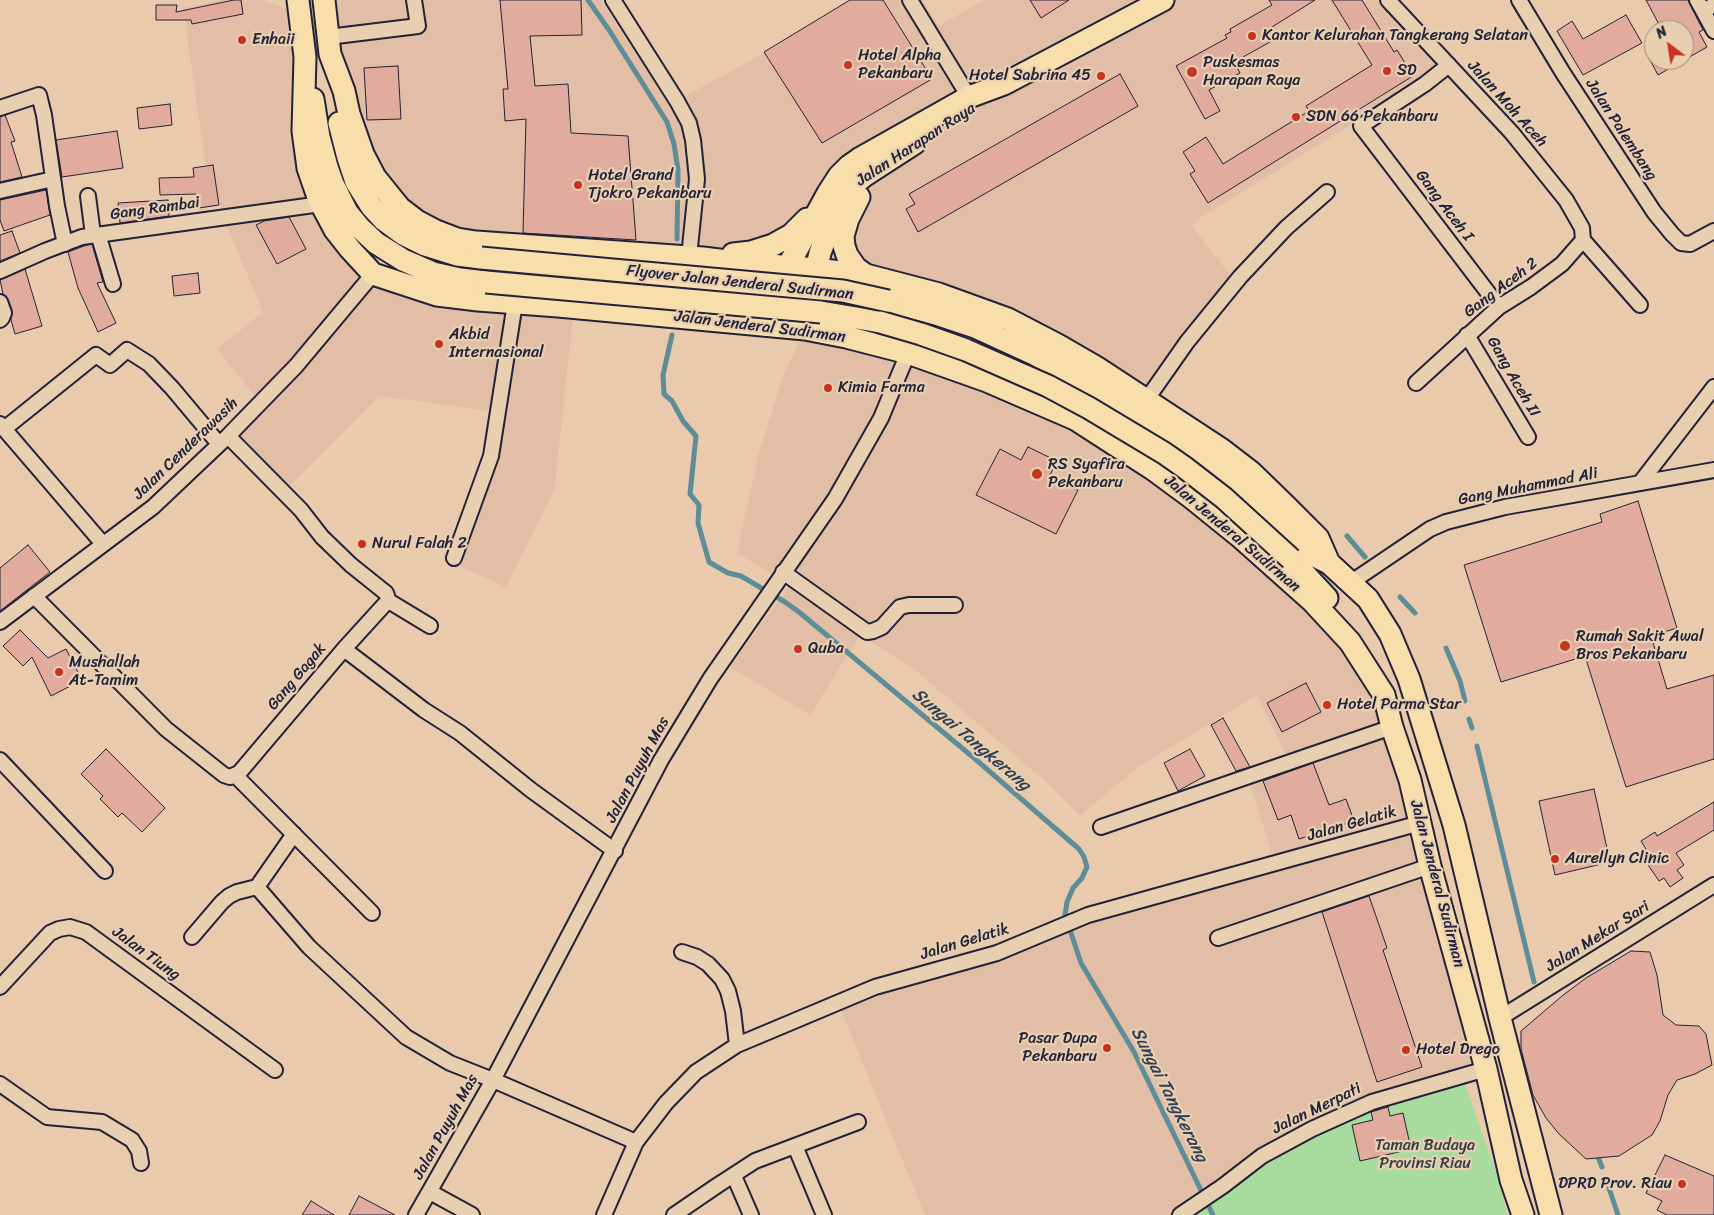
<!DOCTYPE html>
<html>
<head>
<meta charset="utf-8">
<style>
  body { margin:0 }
  #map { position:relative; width:1714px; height:1215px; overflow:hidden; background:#e9caad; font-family:Sriracha,sans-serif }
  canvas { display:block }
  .north { position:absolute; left:1644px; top:20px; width:50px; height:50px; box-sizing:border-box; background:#e8cfb0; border:1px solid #998a81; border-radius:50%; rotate:329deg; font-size:14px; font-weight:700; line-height:20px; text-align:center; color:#22223b }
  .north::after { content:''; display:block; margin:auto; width:18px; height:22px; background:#c8321e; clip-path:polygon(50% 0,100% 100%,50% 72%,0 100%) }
</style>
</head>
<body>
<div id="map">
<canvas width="1714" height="1215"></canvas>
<div class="north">N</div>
</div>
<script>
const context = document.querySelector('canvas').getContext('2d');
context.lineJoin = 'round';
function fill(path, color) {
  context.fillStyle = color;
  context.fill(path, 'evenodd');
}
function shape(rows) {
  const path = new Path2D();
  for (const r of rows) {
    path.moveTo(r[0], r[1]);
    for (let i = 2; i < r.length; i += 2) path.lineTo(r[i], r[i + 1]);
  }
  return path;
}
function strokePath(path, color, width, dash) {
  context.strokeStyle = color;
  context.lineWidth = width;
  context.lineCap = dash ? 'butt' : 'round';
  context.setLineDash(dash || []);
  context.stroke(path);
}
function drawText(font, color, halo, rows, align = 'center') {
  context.font = font + ' Sriracha,sans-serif';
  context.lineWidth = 4.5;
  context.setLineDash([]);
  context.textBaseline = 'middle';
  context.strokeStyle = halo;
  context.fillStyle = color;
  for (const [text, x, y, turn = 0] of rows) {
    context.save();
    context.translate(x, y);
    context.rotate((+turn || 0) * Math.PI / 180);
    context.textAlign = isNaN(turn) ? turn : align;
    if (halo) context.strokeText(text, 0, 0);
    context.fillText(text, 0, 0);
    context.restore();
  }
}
const built = shape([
  [222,0,263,0,292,11,297,58,368,282,573,318,554,491,506,587,443,559,484,457,490,411,379,396,280,496,226,437,254,395,217,349,263,312,227,226,204,155,183,8],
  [331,0,601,0,669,105,861,0,922,0,939,26,984,0,1401,0,1443,68,1200,218,1192,226,1231,276,1146,386,1064,334,1013,308,942,282,868,264,817,257,788,260,477,236,420,216,380,174,341,66],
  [801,338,938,374,983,390,1070,428,1149,478,1233,543,1307,609,1365,666,1384,721,1470,1039,1470,1075,1336,1121,1249,1173,1188,1215,925,1215,836,998,1273,857,1248,777,1289,762,1257,695,1138,767,1080,816,1045,781,914,669,860,635,810,715,730,667,790,585,737,553,759,453,783,376]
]);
const green = shape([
  [1463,1078,1501,1186,1507,1215,1194,1215,1250,1175,1337,1122]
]);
const stream = shape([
  [588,0,609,30,667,122,674,144,678,170,677,239],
  [672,335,663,375,664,394,672,401,683,421,696,436,690,494,699,505,698,523,709,562,728,573,741,576,785,602,799,612,974,758,1079,849,1084,857,1087,867,1082,878,1073,888,1067,902,1065,915,1081,963,1134,1052,1213,1215],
  [1347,536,1365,557],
  [1400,597,1415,613],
  [1446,648,1460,681,1465,701],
  [1469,719,1472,728],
  [1477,746,1534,982],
  [1596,1152,1602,1167],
  [1609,1188,1618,1215]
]);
const building = shape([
  [234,0,241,0,243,14,192,24,191,20,156,20,156,5,177,5,176,12,234,0],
  [500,0,581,0,582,35,530,36,535,86,568,84,571,133,628,136,636,240,523,233,526,119,505,121,503,89,508,89,500,0],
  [850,0,883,0,932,79,822,143,764,52,850,0],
  [1030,0,1069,0,1041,18,1030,0],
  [1269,0,1315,0,1272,27,1279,37,1234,62,1240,73,1209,90,1220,111,1205,119,1176,66,1227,38,1225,35,1231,32,1230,29,1272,5,1269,0],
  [1332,0,1362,0,1394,52,1397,50,1413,76,1208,203,1190,174,1195,171,1183,152,1206,137,1223,164,1309,111,1306,106,1372,65,1332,0],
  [1646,0,1688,0,1703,30,1699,32,1707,47,1658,75,1650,60,1684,60,1684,30,1662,30,1646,0],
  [1626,15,1642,43,1583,75,1557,31,1572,21,1583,39,1626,15],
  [398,66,401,119,367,120,364,68,398,66],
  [1120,74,1138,106,918,232,906,209,915,204,909,194,1120,74],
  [170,104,172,125,139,129,137,108,170,104],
  [5,115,15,141,11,142,22,177,0,182,0,117,5,115],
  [117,131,123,168,62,177,56,140,117,131],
  [213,165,219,205,199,208,196,194,160,195,159,178,194,177,193,168,213,165],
  [46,190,50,215,4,231,0,220,0,200,46,190],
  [168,200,169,216,120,223,118,203,168,200],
  [289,217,306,249,277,264,256,225,264,221,289,217],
  [12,231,20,253,0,261,0,235,12,231],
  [92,244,103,282,97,283,116,323,98,332,78,288,68,252,84,246,92,244],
  [25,269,42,326,15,334,11,320,12,310,8,299,3,294,0,280,25,269],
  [198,273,200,293,174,296,172,276,198,273],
  [1028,447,1057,461,1050,475,1078,490,1056,534,976,495,1000,449,1021,460,1028,447],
  [1638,501,1677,628,1651,636,1667,689,1714,675,1714,759,1626,787,1585,656,1501,682,1464,565,1602,522,1600,514,1638,501],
  [28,545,50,572,0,611,0,568,28,545],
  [20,630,48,658,66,649,82,680,51,696,32,657,23,666,3,646,20,630],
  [1306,683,1321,712,1282,732,1267,703,1306,683],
  [1223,718,1250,767,1236,771,1211,725,1223,718],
  [106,749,165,808,142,832,122,813,118,817,100,799,103,796,81,774,106,749],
  [1190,749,1205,776,1178,791,1164,763,1190,749],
  [1313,763,1329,805,1346,799,1354,821,1299,839,1291,815,1278,820,1263,781,1313,763],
  [1594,789,1610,862,1555,875,1539,801,1594,789],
  [1714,802,1714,830,1676,853,1684,865,1677,870,1683,878,1670,887,1664,878,1659,881,1640,853,1646,849,1641,841,1655,832,1657,836,1714,802],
  [1369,896,1387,948,1383,950,1422,1067,1377,1082,1322,912,1369,896],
  [1631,951,1650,952,1657,975,1663,1015,1676,1025,1699,1026,1706,1034,1712,1065,1695,1074,1677,1080,1668,1095,1660,1121,1652,1135,1619,1156,1586,1159,1559,1134,1546,1118,1533,1095,1521,1049,1521,1031,1562,996,1586,978,1631,951],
  [1388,1107,1390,1116,1403,1113,1411,1149,1360,1161,1352,1125,1373,1120,1371,1112,1388,1107],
  [1665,1155,1714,1176,1714,1215,1667,1215,1657,1210,1662,1201,1646,1193,1665,1155],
  [359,1196,395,1215,349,1215,359,1196],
  [311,1201,334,1215,302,1215,311,1201]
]);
const minor = shape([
  [613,0,677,101,689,123,693,140,697,179,689,257],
  [910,0,969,97],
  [1388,0,1512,133,1566,200,1582,228,1583,240],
  [1519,0,1563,73,1654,212,1672,234,1681,243,1690,244,1714,231],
  [1697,0,1714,31],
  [1703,11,1714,5],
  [328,37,418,26,414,0],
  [1449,65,1425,84,1361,126,1499,307],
  [0,108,39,95,44,115,57,206,65,244],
  [0,191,53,179],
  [88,196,93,235],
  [98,234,113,284],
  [1583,240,1640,305],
  [0,271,45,251,82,237,321,204],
  [0,302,4,313,2,318,0,320],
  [1467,335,1528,437],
  [1416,383,1499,307,1531,287,1562,264,1583,240],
  [1147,399,1187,342,1240,277,1286,228,1327,192],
  [0,424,103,544],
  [4,429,96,355,110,365,127,350,149,364,172,388,219,444],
  [228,436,301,510,322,537,351,565,386,593,389,602],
  [1640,483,1714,387],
  [454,558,491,456,515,303],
  [783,572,867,632,873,631,882,627,900,607,909,605,955,605],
  [1350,583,1430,529,1446,522,1505,507,1714,470],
  [34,596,166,729,224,775,230,777,239,773,344,649,424,710,460,733,531,790,615,851],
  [0,622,153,507,228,436,296,366,373,274],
  [344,649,384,605,389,602,392,603,430,626],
  [0,760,105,871],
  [235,775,372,913],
  [1101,827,1392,727],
  [257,887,294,834],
  [192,937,222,902,229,896,237,892,257,887,309,947,406,1037,450,1063,493,1080,636,1142],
  [1218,938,1430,866],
  [682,952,697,957,708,964,722,979,728,991,733,1011,737,1045],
  [0,987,50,933,59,929,70,927,86,932,275,1070],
  [1500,1018,1714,885],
  [0,1084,47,1117,102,1122,132,1140,139,1151,141,1163],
  [795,1146,824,1215],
  [734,1176,751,1215],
  [430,1192,472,1215],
  [416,1215,493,1080,661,760,710,679,835,499,881,418,908,353],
  [604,1215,636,1142,666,1103,696,1072,737,1045,875,987,997,953,1088,915,1420,823],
  [674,1215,718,1185,755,1161,858,1122],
  [1180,1215,1223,1186,1262,1156,1312,1129,1372,1102,1486,1069]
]);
const primary = shape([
  [298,0,305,57,303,131,308,168,319,200,335,230,350,249,373,274,437,295,478,300,558,306,805,329,846,337,908,353,987,381,1075,419,1154,470,1192,498,1239,536,1313,602,1350,642,1384,695,1392,727,1410,780,1430,866,1486,1069,1511,1180,1523,1215],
  [324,0,330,54,344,91,349,114,363,154,375,177,400,208,417,221,436,231,457,239,476,242,703,258,735,262,816,269,866,275,939,294,1008,319,1058,345,1096,367,1221,449,1251,472,1286,506,1318,538,1329,563,1368,599,1390,634,1409,679,1454,825,1500,1018,1551,1215],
  [313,99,319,137,327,167,333,184,347,212,360,228,376,243,403,260,433,273,460,279,486,282],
  [339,123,348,158,356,182,371,206,384,220,403,234,425,245,457,255,481,258],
  [859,197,848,219,843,236,844,246,847,255,856,268,866,275],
  [733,254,751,252,773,245,791,235,807,219],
  [813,283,820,253,835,211,843,197,852,186,864,176,915,143],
  [888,301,936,314,975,327,1036,355,1096,388,1173,437,1208,462,1245,492,1302,546,1313,555,1329,563],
  [821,312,880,322],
  [776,326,788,266,828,193,839,176,849,166,859,159,969,97,1004,84,1163,0],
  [1291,559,1327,598]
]);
const primaryBridge = shape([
  [481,258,843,291,888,301],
  [486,282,821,312],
  [880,322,921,334,966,350,1048,386,1089,408,1164,453,1184,467,1224,498,1291,559]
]);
const markers = [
  [1252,36,5,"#c8321e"],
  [242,40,5,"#c8321e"],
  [848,65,5,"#c8321e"],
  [1387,71,5,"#c8321e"],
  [1192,72,6,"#c8321e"],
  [1101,76,5,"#c8321e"],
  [1296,117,5,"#c8321e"],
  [578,185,5,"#c8321e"],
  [439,344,5,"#c8321e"],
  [828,388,5,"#c8321e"],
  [1037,474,6,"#c8321e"],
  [362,544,5,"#c8321e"],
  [1565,646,6,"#c8321e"],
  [798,649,5,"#c8321e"],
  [59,672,5,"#c8321e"],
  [1327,705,5,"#c8321e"],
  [1555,859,5,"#c8321e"],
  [1107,1048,5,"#c8321e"],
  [1406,1050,5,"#c8321e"],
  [1682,1184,5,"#c8321e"]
];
const poiNames = [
  ["Kantor Kelurahan Tangkerang Selatan",1262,36],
  ["Enhaii",252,40],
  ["Hotel Alpha",858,56],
  ["Pekanbaru",858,74],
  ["Puskesmas",1203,63],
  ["Harapan Raya",1203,81],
  ["SD",1397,71],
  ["Hotel Sabrina 45",1091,76,"right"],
  ["SDN 66 Pekanbaru",1306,117],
  ["Hotel Grand",588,176],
  ["Tjokro Pekanbaru",588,194],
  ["Akbid",449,335],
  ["Internasional",449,353],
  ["Kimia Farma",838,388],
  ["RS Syafira",1048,465],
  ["Pekanbaru",1048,483],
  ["Nurul Falah 2",372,544],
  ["Rumah Sakit Awal",1576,637],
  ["Bros Pekanbaru",1576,655],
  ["Quba",808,649],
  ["Mushallah",69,663],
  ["At-Tamim",69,681],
  ["Hotel Parma Star",1337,705],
  ["Aurellyn Clinic",1565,859],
  ["Pasar Dupa",1097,1039,"right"],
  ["Pekanbaru",1097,1057,"right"],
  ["Hotel Drego",1416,1050],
  ["DPRD Prov. Riau",1672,1184,"right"]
];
const streetNames = [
  ["Jalan Moh Aceh",1507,104,48],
  ["Jalan Palembang",1621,130,57],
  ["Jalan Harapan Raya",916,145,-33],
  ["Gang Aceh I",1444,206,53],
  ["Gang Rambai",155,209,-8],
  ["Flyover Jalan Jenderal Sudirman",740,283,6],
  ["Gang Aceh 2",1501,288,-37],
  ["Jalan Jenderal Sudirman",760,327,7],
  ["Gang Aceh II",1513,377,60],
  ["Jalan Cenderawasih",186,449,-44],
  ["Gang Muhammad Ali",1528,487,-11],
  ["Jalan Jenderal Sudirman",1232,534,40],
  ["Gang Gagak",297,677,-50],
  ["Jalan Puyuh Mas",638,770,-62],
  ["Jalan Gelatik",1352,824,-16],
  ["Jalan Jenderal Sudirman",1437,884,75],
  ["Jalan Mekar Sari",1598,937,-32],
  ["Jalan Gelatik",965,942,-17],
  ["Jalan Tiung",146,954,36],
  ["Jalan Merpati",1317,1109,-26],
  ["Jalan Puyuh Mas",446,1127,-61]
];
const parkNames = [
  ["Taman Budaya",1425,1146],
  ["Provinsi Riau",1425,1164]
];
const waterNames = [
  ["Sungai Tangkerang",971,740,40],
  ["Sungai Tangkerang",1169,1095,63]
];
fill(built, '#e3bea6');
fill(green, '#a7dc9e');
strokePath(stream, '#5c8d99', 5);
fill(building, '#e1ac9d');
strokePath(building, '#22223b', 1);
strokePath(minor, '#22223b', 18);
strokePath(primary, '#22223b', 25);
strokePath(minor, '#e8cfb0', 14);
strokePath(primary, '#f8deab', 21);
strokePath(primaryBridge, '#22223b', 25, []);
strokePath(primaryBridge, '#f8deab', 21);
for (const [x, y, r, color] of markers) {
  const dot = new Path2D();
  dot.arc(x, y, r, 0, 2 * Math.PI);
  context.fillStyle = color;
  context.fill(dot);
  strokePath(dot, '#e8cfb0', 2);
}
drawText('16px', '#22223b', '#e8cfb0', poiNames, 'left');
drawText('16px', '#22223b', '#e8cfb0', streetNames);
drawText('16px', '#363e4a', '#e8cfb0', parkNames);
drawText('italic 18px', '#303d53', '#e8cfb0', waterNames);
</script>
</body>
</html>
